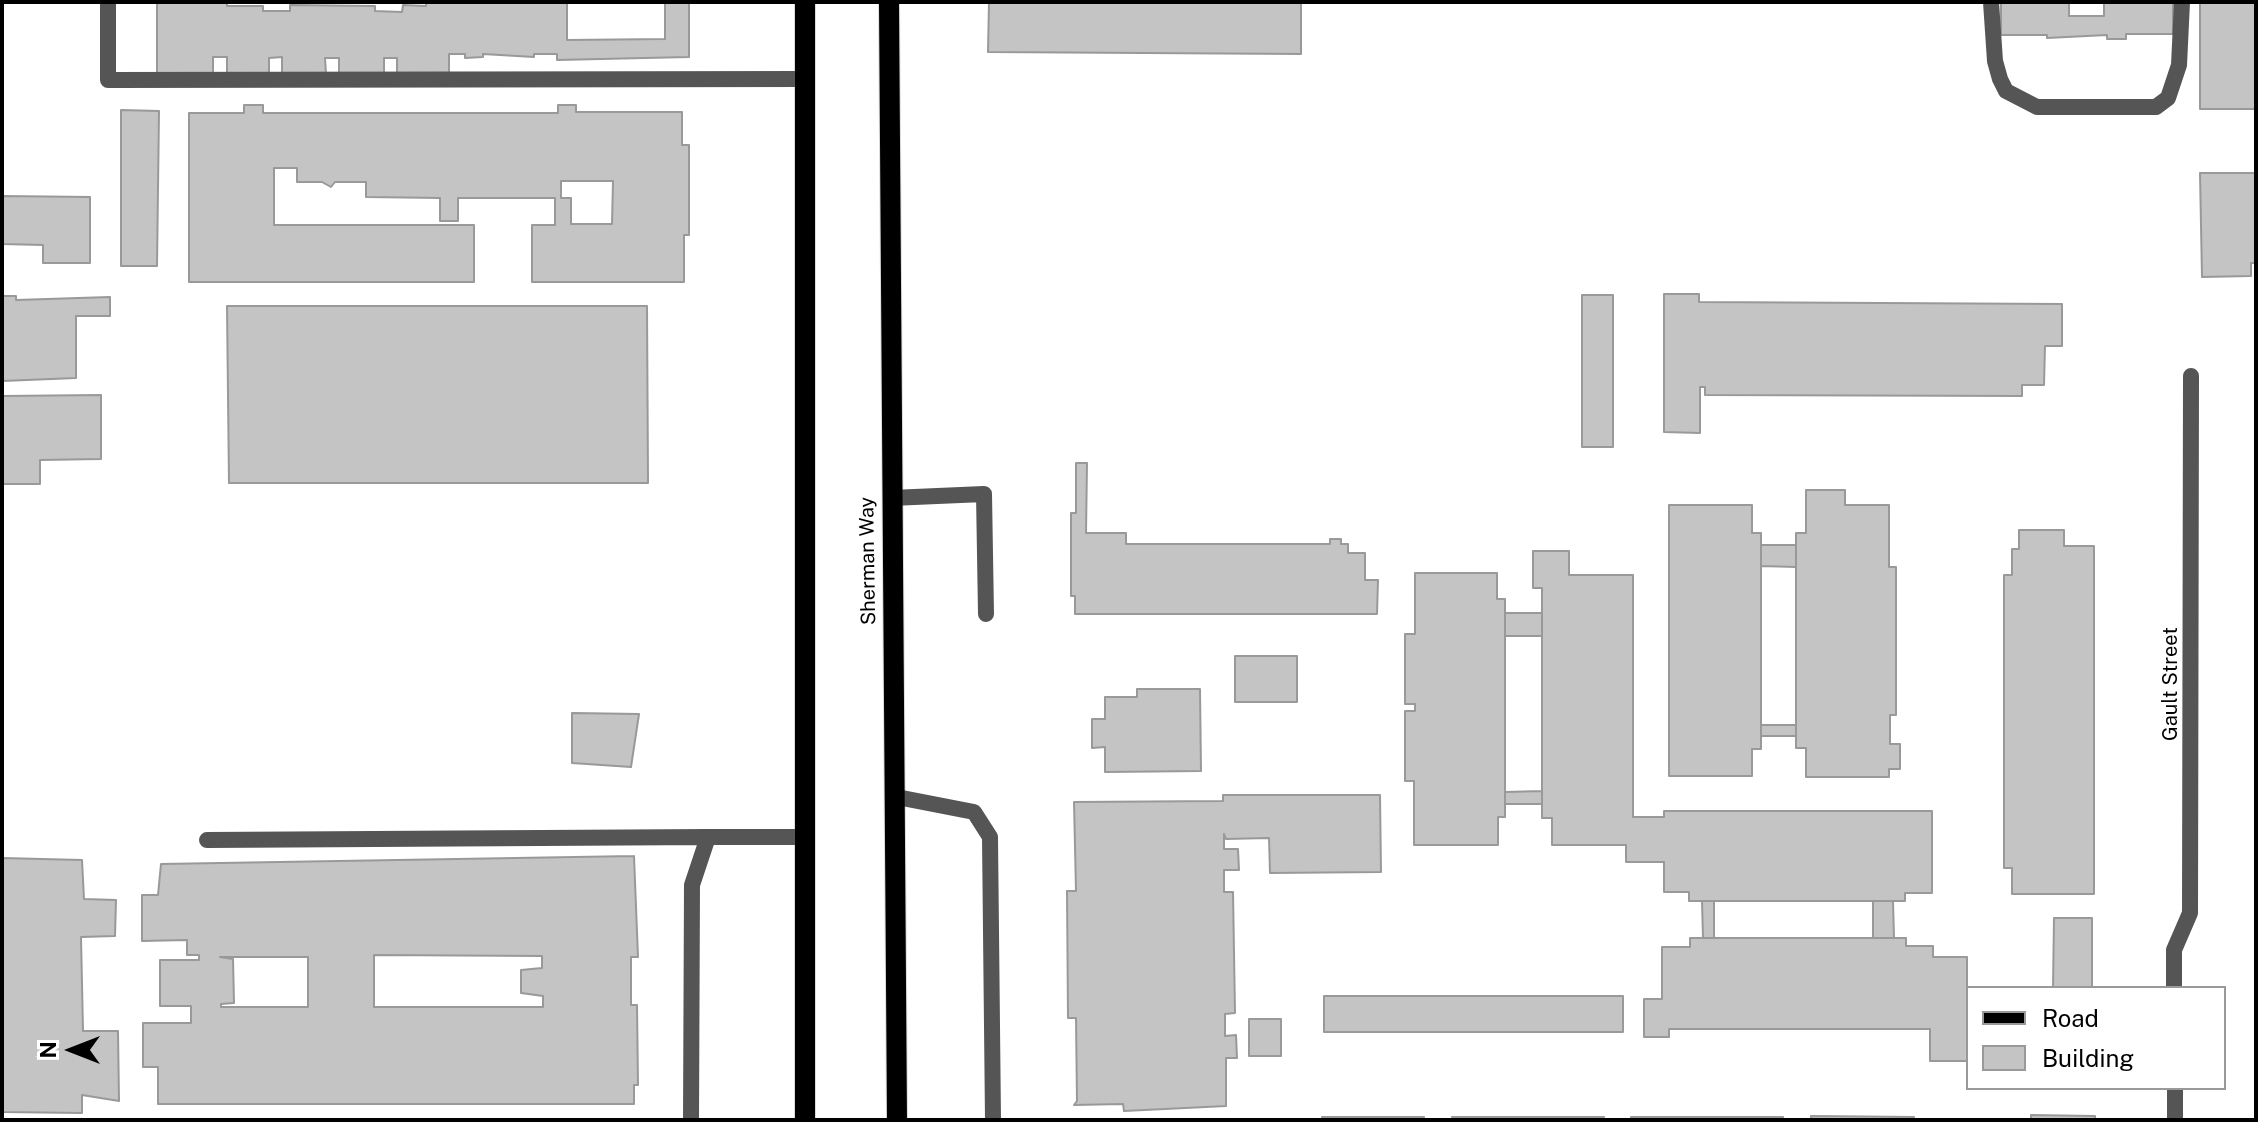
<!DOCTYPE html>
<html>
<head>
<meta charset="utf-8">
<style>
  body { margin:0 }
  #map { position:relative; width:2258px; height:1122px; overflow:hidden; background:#fff; font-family:"Public Sans",sans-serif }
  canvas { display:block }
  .frame { position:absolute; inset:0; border:4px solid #000; pointer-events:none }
  .legend { position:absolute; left:1966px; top:986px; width:260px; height:104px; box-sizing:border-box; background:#fff; border:2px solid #999; margin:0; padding:10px 14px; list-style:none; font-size:24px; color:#000 }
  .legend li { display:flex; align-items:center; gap:16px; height:40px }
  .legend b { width:40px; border:2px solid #999 }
  .north { position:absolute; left:32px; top:1010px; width:80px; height:80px; -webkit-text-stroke:6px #fff; paint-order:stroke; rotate:270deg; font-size:22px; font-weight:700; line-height:32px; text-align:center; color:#000 }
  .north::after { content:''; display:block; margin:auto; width:28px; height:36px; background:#000; clip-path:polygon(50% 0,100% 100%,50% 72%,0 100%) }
</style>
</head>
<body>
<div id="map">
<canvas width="2258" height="1122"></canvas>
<div class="frame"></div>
<ul class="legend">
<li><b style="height:10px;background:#000"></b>Road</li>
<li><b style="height:22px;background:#c4c4c4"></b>Building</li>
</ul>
<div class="north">N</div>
</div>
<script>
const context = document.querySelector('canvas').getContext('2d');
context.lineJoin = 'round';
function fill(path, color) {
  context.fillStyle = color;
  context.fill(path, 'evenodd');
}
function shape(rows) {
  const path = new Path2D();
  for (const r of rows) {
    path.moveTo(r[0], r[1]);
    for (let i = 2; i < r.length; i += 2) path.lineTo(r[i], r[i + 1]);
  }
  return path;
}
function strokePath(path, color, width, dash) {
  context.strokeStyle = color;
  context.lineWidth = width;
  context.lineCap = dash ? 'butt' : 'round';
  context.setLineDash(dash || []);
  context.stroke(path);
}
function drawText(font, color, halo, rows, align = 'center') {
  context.font = font + ' "Public Sans",sans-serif';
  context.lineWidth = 7;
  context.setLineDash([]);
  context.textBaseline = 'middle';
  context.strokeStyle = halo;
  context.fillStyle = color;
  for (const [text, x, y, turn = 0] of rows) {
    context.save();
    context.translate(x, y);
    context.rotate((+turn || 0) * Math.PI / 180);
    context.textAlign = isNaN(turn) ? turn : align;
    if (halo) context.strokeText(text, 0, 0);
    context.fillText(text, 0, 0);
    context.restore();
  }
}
const building = shape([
  [157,2,227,2,227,6,263,6,263,11,290,11,290,5,375,6,375,11,402,12,403,5,426,6,426,2,567,2,567,40,665,39,665,2,689,2,689,57,557,60,557,54,534,54,534,57,483,54,483,57,465,58,465,54,449,54,449,74,397,74,397,58,384,58,384,74,339,74,339,58,325,58,326,74,282,75,282,57,269,58,269,74,227,74,227,57,213,57,213,75,157,75,157,2],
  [989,2,1301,2,1301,54,988,52,989,2],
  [2001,2,2069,2,2069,16,2104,16,2104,2,2173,2,2173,34,2126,34,2126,39,2107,39,2107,35,2047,38,2047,35,2001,35,2001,2],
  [2200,2,2256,2,2256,109,2200,109,2200,2],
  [244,105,263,105,263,113,558,113,558,105,576,105,576,112,682,112,682,145,689,145,689,235,684,235,684,282,532,282,532,225,555,225,555,198,458,198,458,221,440,221,440,198,366,197,366,182,335,182,331,187,322,182,297,182,297,168,274,168,274,225,474,225,474,282,189,282,189,113,244,113,244,105],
  [561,181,613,181,612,224,571,224,571,198,561,198,561,181],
  [121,110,159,111,157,266,121,266,121,110],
  [2200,173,2256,173,2256,263,2251,263,2251,276,2202,277,2200,173],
  [2,196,90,197,90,263,43,263,43,245,2,244,2,196],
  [1664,294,1699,294,1699,302,2062,304,2062,346,2045,346,2044,385,2022,385,2022,396,1705,395,1705,387,1700,387,1700,433,1664,432,1664,294],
  [1582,295,1613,295,1613,447,1582,447,1582,295],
  [2,296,16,296,16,300,110,297,110,316,76,316,76,378,2,381,2,296],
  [227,306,647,306,648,483,229,483,227,306],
  [101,395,101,459,40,460,40,484,2,484,2,396,101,395],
  [1076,463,1087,463,1086,533,1126,533,1126,544,1330,544,1330,539,1341,539,1341,544,1348,544,1348,553,1365,553,1365,580,1378,580,1377,614,1075,614,1075,596,1071,596,1071,513,1076,513,1076,463],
  [1806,490,1845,490,1845,505,1889,505,1889,567,1896,567,1896,715,1890,715,1890,744,1900,744,1900,769,1889,769,1889,777,1806,777,1806,748,1796,748,1796,533,1806,533,1806,490],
  [1669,505,1752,505,1752,533,1761,533,1761,749,1752,749,1752,776,1669,776,1669,505],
  [2019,530,2064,530,2064,546,2094,546,2094,894,2012,894,2012,868,2004,868,2004,575,2012,575,2012,549,2019,549,2019,530],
  [1761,545,1796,545,1796,567,1761,566,1761,545],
  [1533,551,1569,551,1569,575,1633,575,1633,817,1664,817,1664,811,1932,811,1932,893,1905,893,1905,901,1689,901,1689,892,1664,892,1664,862,1626,862,1626,845,1552,845,1552,818,1542,818,1542,588,1533,588,1533,551],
  [1415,573,1497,573,1497,599,1505,599,1505,817,1498,817,1498,845,1414,845,1414,781,1405,781,1405,711,1415,711,1415,704,1405,704,1405,634,1415,634,1415,573],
  [1505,613,1542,613,1542,636,1505,636,1505,613],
  [1235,656,1297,656,1297,702,1235,702,1235,656],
  [1137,689,1200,689,1201,771,1105,772,1105,747,1092,748,1092,719,1105,719,1105,697,1137,697,1137,689],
  [572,713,639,714,631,767,572,763,572,713],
  [1761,725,1796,725,1796,736,1761,736,1761,725],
  [1542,791,1542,804,1505,804,1505,792,1542,791],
  [1223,795,1380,795,1381,872,1270,873,1269,838,1226,839,1224,834,1224,849,1238,849,1239,870,1224,870,1224,892,1233,892,1235,1013,1225,1014,1225,1036,1236,1035,1237,1058,1226,1058,1226,1106,1124,1111,1123,1104,1074,1105,1077,1101,1076,1018,1068,1018,1067,891,1076,891,1074,802,1223,801,1223,795],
  [634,856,638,957,631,957,631,1005,637,1005,638,1085,634,1085,634,1104,158,1104,158,1067,143,1067,143,1023,191,1023,191,1006,160,1006,160,960,199,960,199,955,187,955,187,940,142,941,142,895,158,895,161,864,634,856],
  [374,955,542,956,542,968,521,970,521,993,543,996,543,1007,374,1007,374,955],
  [220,957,308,957,308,1007,221,1007,221,1004,234,1003,233,959,220,957],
  [2,858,82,860,84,899,116,900,115,936,81,937,83,1031,118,1031,119,1101,82,1095,82,1113,2,1112,2,858],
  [1702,901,1714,901,1714,938,1703,938,1702,901],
  [1873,901,1893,901,1894,938,1873,938,1873,901],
  [2054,918,2092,918,2092,988,2053,988,2054,918],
  [1690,938,1906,938,1906,946,1933,946,1933,957,1967,957,1967,1061,1930,1061,1930,1029,1669,1029,1669,1037,1644,1037,1644,999,1662,999,1662,947,1690,947,1690,938],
  [1324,996,1623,996,1623,1032,1324,1032,1324,996],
  [1249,1019,1281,1019,1281,1056,1249,1056,1249,1019],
  [2031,1115,2095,1116,2095,1120,2031,1120,2031,1115],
  [1811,1116,1914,1117,1914,1120,1811,1120,1811,1116],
  [1322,1117,1424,1117,1424,1120,1322,1120,1322,1117],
  [1452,1117,1604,1117,1604,1120,1452,1120,1452,1117],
  [1631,1117,1783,1117,1783,1120,1631,1120,1631,1117]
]);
const service = shape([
  [108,2,108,80,805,79],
  [1991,2,1995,61,2000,79,2006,91,2037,107,2156,107,2168,98,2179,65,2182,2],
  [891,498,984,494,986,614],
  [897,797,974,812,990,837,993,1120],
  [207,840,708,837],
  [691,1120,692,885,708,837,807,837]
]);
const minor = shape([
  [2174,988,2174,950,2190,913,2191,376],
  [2175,1088,2175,1120]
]);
const primary = shape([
  [805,2,805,1120],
  [889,2,897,1120]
]);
const streetNames = [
  ["Sherman Way",868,561,-91],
  ["Gault Street",2171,684,-90]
];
fill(building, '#c4c4c4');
strokePath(building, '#999', 2);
strokePath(primary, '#dbdbdb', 22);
strokePath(service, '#555', 16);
strokePath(minor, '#555', 16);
strokePath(primary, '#000', 20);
drawText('20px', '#000', '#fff', streetNames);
</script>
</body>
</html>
